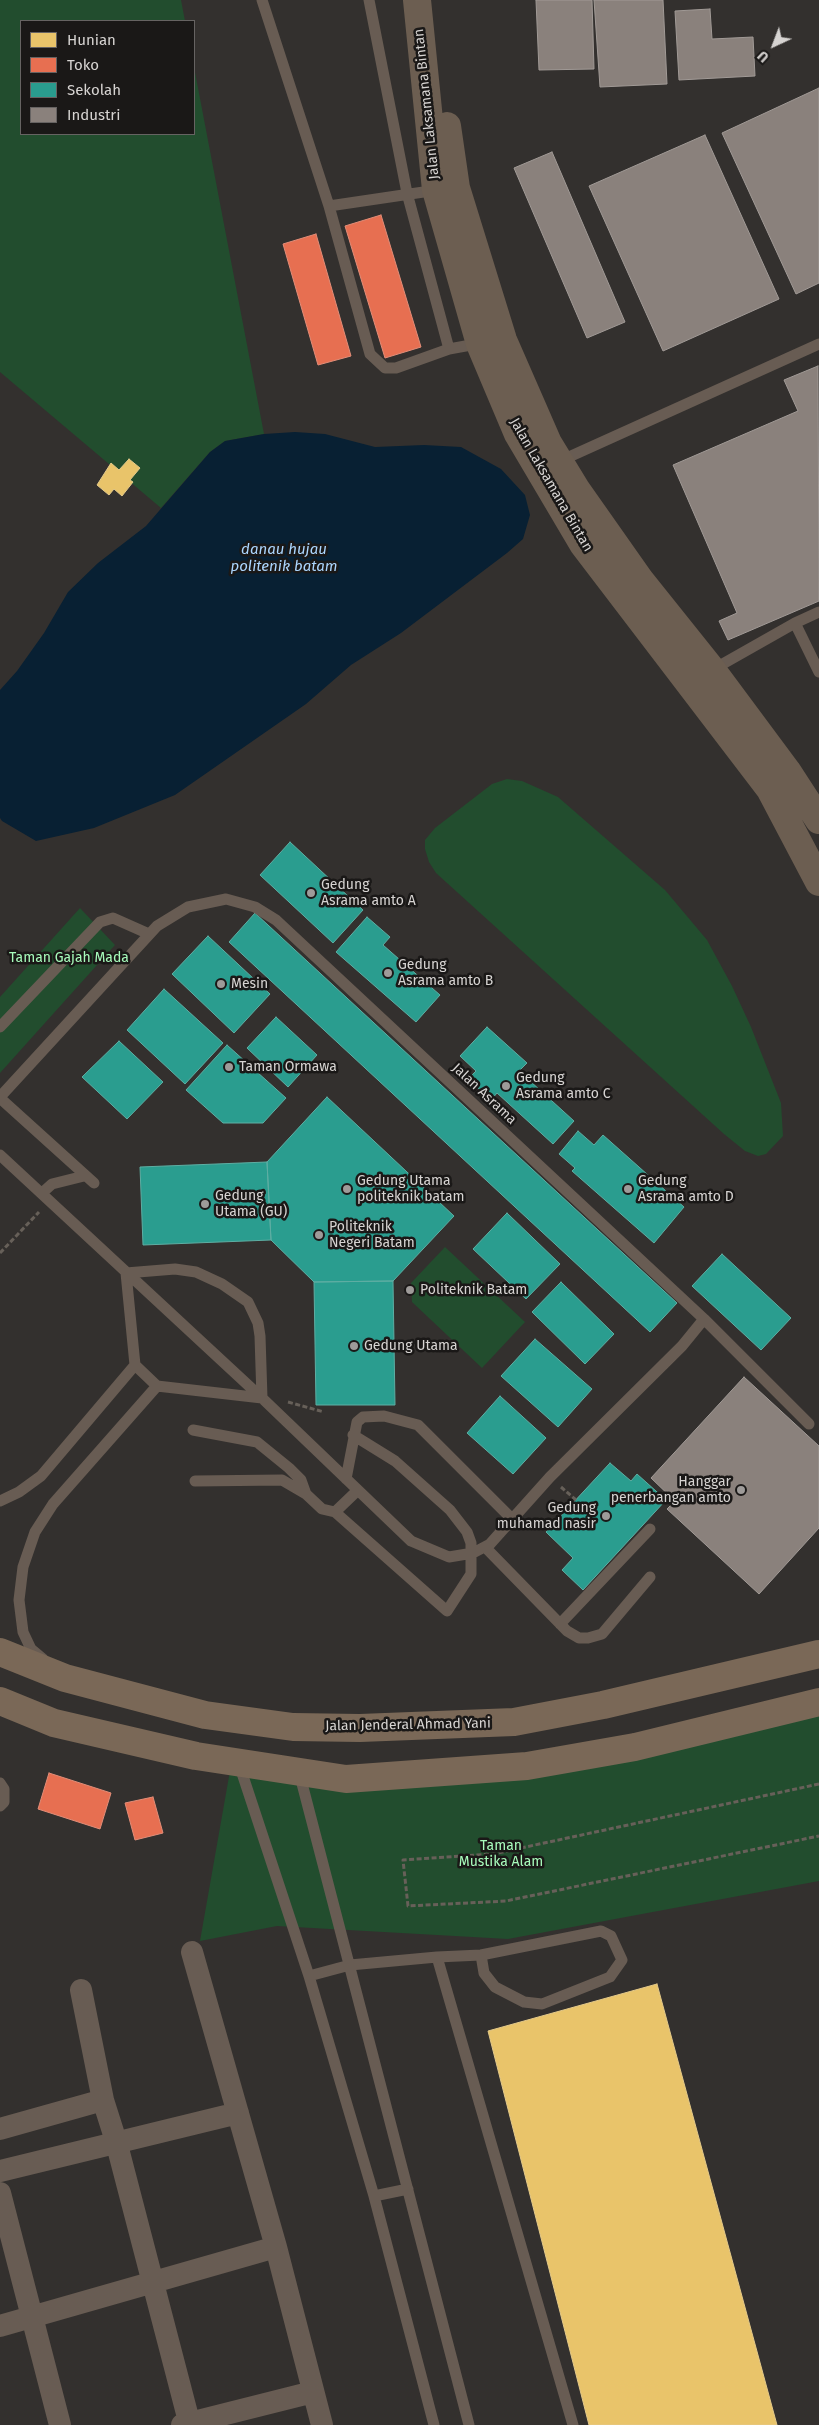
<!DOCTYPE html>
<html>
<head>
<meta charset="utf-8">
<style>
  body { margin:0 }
  #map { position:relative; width:819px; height:2425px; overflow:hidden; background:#33302e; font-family:"Fira Sans",sans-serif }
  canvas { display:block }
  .legend { position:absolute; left:20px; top:20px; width:175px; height:115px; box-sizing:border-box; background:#1a1817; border:1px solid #666362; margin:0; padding:6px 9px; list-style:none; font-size:15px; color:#d7d4d2 }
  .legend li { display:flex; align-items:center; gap:10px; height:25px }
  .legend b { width:25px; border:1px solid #666362 }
  .north { position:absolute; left:749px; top:20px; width:50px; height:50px; -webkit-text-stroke:4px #1a1817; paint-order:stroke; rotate:223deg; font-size:14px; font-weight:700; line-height:20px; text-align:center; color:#d7d4d2 }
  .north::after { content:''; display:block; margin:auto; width:18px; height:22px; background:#d7d4d2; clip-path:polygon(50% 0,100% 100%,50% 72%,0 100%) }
</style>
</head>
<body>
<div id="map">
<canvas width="819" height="2425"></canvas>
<ul class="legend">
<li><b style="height:14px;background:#e9c46a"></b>Hunian</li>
<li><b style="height:14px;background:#e76f51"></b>Toko</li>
<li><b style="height:14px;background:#2a9d8f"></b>Sekolah</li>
<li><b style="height:14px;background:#8a817c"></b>Industri</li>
</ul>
<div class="north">U</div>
</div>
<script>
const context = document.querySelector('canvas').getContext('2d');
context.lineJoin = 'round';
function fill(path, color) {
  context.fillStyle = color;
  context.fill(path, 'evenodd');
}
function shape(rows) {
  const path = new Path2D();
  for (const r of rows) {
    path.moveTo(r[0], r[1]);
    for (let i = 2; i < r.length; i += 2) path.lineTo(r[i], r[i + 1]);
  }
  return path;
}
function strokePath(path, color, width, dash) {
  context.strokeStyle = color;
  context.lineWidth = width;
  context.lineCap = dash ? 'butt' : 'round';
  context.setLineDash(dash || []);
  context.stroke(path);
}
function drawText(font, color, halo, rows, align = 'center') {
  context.font = font + ' "Fira Sans",sans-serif';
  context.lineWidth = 5;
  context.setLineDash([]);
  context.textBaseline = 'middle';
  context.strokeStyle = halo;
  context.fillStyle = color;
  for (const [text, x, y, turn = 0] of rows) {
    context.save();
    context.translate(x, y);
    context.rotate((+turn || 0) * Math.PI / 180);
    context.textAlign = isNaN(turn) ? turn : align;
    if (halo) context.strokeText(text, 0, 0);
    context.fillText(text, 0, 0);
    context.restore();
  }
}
const green = shape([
  [0,0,181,0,185,21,21,21,21,134,194,134,194,67,264,434,225,441,210,452,161,508,0,372],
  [507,779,522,781,558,797,665,890,707,940,732,986,751,1027,781,1103,783,1136,766,1154,758,1156,745,1151,724,1134,436,873,429,862,425,849,425,840,435,828,492,784],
  [80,908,115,945,0,1073,0,997],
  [445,1247,525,1322,482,1368,412,1302,411,1283],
  [819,1702,819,1881,508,1939,277,1926,200,1941,231,1765,445,1773]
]);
const water = shape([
  [295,432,325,434,375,447,424,445,461,447,501,469,525,495,530,515,523,539,507,553,401,633,351,665,306,704,175,795,94,828,36,841,2,821,0,818,0,690,17,671,44,633,68,592,98,563,146,526,210,452,225,441,264,434]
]);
const homes = shape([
  [129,459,140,468,130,480,133,482,122,496,114,489,109,495,97,485,111,463,119,470,129,459],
  [657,1984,777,2425,589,2425,488,2031,657,1984]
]);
const shops = shape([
  [381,215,421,347,385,358,345,226,381,215],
  [316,234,351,356,318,365,283,244,316,234],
  [49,1773,111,1793,100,1829,38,1809,49,1773],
  [153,1797,163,1833,135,1840,125,1803,153,1797]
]);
const schools = shape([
  [290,842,363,910,333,943,260,875,290,842],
  [255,913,677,1303,650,1332,229,942,255,913],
  [367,917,390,937,383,945,440,995,416,1022,336,952,367,917],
  [208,936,270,994,234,1033,172,974,208,936],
  [164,989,223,1043,185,1084,127,1030,164,989],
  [276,1017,317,1055,288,1087,247,1048,276,1017],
  [487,1027,527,1063,519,1071,574,1121,553,1144,497,1093,491,1100,468,1079,476,1071,460,1056,487,1027],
  [119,1041,163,1082,127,1119,82,1077,119,1041],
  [227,1045,286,1098,263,1123,223,1123,186,1090,227,1045],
  [327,1097,454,1216,393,1281,314,1282,271,1240,267,1162,327,1097],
  [578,1131,594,1145,603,1135,684,1207,654,1243,572,1171,575,1168,559,1154,578,1131],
  [267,1162,271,1240,143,1245,140,1167,267,1162],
  [507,1213,560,1264,526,1299,473,1249,507,1213],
  [722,1254,791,1318,761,1350,692,1286,722,1254],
  [393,1281,395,1405,316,1405,314,1282,393,1281],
  [561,1282,614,1334,585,1364,532,1312,561,1282],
  [535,1339,592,1389,558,1427,501,1376,535,1339],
  [500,1396,546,1438,513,1474,467,1433,500,1396],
  [610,1463,631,1481,637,1474,666,1500,583,1590,562,1570,573,1558,546,1532,610,1463]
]);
const industry = shape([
  [536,0,592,0,594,69,539,70,536,0],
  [594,0,663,0,667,84,600,87,594,0],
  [710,9,712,39,753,37,755,76,679,80,675,11,710,9],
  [819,88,819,283,796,294,722,133,819,88],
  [705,135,779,299,663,351,589,186,705,135],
  [552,152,625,322,587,338,514,168,552,152],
  [818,366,819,601,728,640,719,621,737,613,673,465,798,411,784,380,818,366],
  [744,1377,819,1446,819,1528,759,1594,667,1509,675,1501,651,1478,744,1377]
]);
const path = shape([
  [0,1253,39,1212],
  [288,1402,324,1412],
  [561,1487,576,1500],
  [819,1784,493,1854,403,1860,408,1906,506,1901,819,1836]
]);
const lane = shape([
  [262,0,329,206,370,354,385,368,396,368,449,349,482,343],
  [369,0,407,193,449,349],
  [329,206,437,190],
  [560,461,819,344],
  [795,623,819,672],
  [712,670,795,623,819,612],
  [0,1027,100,922,113,918,149,934],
  [0,1097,157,926,188,907,226,899,255,907,276,920,704,1319,809,1424],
  [0,1098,94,1183],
  [0,1155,262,1398,411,1541,449,1557,473,1553,490,1544,550,1477,682,1346,704,1319],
  [42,1193,52,1184,84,1176],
  [126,1273,135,1365,157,1386,262,1398],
  [126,1273,175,1269,196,1272,222,1284,248,1302,258,1323,260,1336,262,1398],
  [193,1430,257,1442,289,1468,301,1480,306,1494],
  [346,1479,357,1422,363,1417,384,1416,418,1425,512,1519],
  [195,1481,282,1480,306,1494,322,1509,335,1512,358,1490],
  [0,1501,19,1492,41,1476,135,1365],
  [335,1512,447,1611,471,1574,471,1543,467,1532,450,1510,395,1461,353,1435],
  [485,1547,567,1631,579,1638,588,1638,602,1634,650,1577],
  [560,1624,650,1529],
  [43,1659,31,1649,23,1632,19,1600,23,1567,35,1532,53,1504,157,1386],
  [239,1764,309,1976,374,2196,434,2425],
  [299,1772,469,2425],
  [0,1783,4,1789,4,1802,0,1806],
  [437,1957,481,1955,601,1931,611,1936,622,1960,610,1977,542,2004,524,2002,495,1987,484,1973,481,1955],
  [309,1976,350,1965,437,1957,573,2425],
  [374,2196,408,2189]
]);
const street = shape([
  [192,1952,276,2247,322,2425],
  [81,1990,103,2100,116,2141,190,2425],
  [0,2129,103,2100],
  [0,2171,238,2113],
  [0,2193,60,2425],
  [0,2326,276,2247],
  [182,2425,313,2392]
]);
const secondary = shape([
  [417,0,436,190,480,344,518,434,583,544,770,789,819,882],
  [447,126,456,188,503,340,548,443,576,489,640,580,712,670,787,771,819,820]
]);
const highway = shape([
  [0,1652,65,1678,205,1715,293,1727,360,1728,514,1722,603,1705,819,1654],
  [0,1701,54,1723,196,1756,346,1779,527,1766,635,1747,819,1702]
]);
const markers = [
  [311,893,5,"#9e9b99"],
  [388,973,5,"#9e9b99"],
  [221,984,5,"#9e9b99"],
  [229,1067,5,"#9e9b99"],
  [506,1086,5,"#9e9b99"],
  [347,1189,5,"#9e9b99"],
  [628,1189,5,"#9e9b99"],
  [205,1204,5,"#9e9b99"],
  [319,1235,5,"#9e9b99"],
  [410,1290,5,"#9e9b99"],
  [354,1346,5,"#9e9b99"],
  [741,1490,5,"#9e9b99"],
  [606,1516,5,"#9e9b99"]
];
const streetNames = [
  ["Jalan Laksamana Bintan",427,104,-96],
  ["Jalan Laksamana Bintan",551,485,60],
  ["Jalan Asrama",484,1094,43],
  ["Jalan Jenderal Ahmad Yani",408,1725,-1]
];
const poiNames = [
  ["Gedung",321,885],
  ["Asrama amto A",321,901],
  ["Gedung",398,965],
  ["Asrama amto B",398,981],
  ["Mesin",231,984],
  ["Taman Ormawa",239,1067],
  ["Gedung",516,1078],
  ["Asrama amto C",516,1094],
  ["Gedung Utama",357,1181],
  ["politeknik batam",357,1197],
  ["Gedung",638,1181],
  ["Asrama amto D",638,1197],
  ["Gedung",215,1196],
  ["Utama (GU)",215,1212],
  ["Politeknik",329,1227],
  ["Negeri Batam",329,1243],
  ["Politeknik Batam",420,1290],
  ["Gedung Utama",364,1346],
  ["Hanggar",731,1482,"right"],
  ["penerbangan amto",731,1498,"right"],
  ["Gedung",596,1508,"right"],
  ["muhamad nasir",596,1524,"right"]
];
const parkNames = [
  ["Taman Gajah Mada",69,958],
  ["Taman",501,1846],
  ["Mustika Alam",501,1862]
];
const waterNames = [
  ["danau hujau",284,550],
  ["politenik batam",284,567]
];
fill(green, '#224d2e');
fill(water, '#082033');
fill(homes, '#e9c46a');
strokePath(homes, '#e4c989', 1);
fill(shops, '#e76f51');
strokePath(shops, '#e28d78', 1);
fill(schools, '#2a9d8f');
strokePath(schools, '#5eaea3', 1);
fill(industry, '#8a817c');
strokePath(industry, '#a19a96', 1);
strokePath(path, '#676059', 3, [5, 2.5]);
strokePath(lane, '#685c53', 11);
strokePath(street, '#685c53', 22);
strokePath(secondary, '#6c5e51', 28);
strokePath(highway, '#7a6857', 28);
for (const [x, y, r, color] of markers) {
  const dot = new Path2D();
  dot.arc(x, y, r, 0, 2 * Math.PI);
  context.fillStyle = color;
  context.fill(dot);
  strokePath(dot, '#1a1817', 2);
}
drawText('14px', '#d7d4d2', '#1a1817', streetNames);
drawText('14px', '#d7d4d2', '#1a1817', poiNames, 'left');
drawText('14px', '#a7fbbb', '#1a1817', parkNames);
drawText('italic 15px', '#acd6fe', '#1a1817', waterNames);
</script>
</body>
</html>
